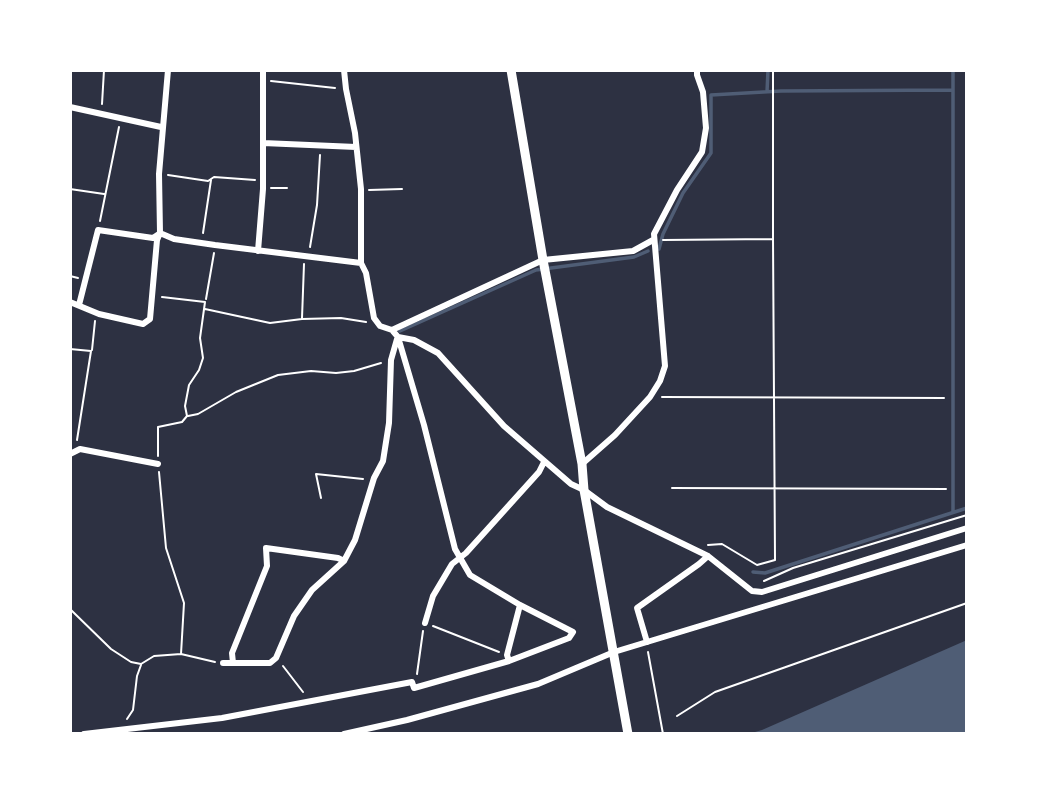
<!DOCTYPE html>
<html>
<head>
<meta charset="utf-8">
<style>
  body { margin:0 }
  #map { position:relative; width:1037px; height:804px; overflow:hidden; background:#2d3142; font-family:"IBM Plex Serif",serif }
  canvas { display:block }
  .frame { position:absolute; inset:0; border:72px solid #fff; pointer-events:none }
</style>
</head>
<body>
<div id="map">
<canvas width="1037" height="804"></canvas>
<div class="frame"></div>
</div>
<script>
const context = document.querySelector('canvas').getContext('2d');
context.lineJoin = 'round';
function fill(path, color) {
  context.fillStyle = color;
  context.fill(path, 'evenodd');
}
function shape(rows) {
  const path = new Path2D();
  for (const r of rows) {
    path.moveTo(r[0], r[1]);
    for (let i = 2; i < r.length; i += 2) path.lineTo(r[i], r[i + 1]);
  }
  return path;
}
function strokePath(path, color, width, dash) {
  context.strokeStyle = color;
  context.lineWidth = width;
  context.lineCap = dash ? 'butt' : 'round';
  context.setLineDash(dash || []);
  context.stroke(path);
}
const water = shape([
  [967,640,967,734,748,734,762,730]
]);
const stream = shape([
  [953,70,953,90],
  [767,92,768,70],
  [659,249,663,234,683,193,711,153,711,95,781,91,953,90,953,512],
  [400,331,536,270,634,257,648,251],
  [753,572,765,573,967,508]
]);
const path = shape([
  [271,81,335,88],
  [102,104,104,70],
  [168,175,208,181,214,177,255,180],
  [271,188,287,188],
  [70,189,104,194],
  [369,190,402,189],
  [100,221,119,127],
  [203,233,211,180],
  [663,240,773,239,773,70],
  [310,247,317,205,320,155],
  [70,276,78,278],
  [206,299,214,253],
  [205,309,270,323,302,319,341,318,366,322],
  [302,318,304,264],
  [70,349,91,351,77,440],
  [92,350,95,321],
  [662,397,944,398],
  [188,416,198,414,236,392,278,375,311,371,336,373,354,371,381,363],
  [158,456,158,427,182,422,187,416,185,406,189,385,199,370,203,358,200,338,205,302,162,297],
  [159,472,166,548,184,603,181,654],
  [672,488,946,489],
  [321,498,316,474,363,479],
  [708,545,722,544,757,565,775,560,773,239],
  [764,581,793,568,967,515],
  [70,609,111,649,131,662,141,664,154,656,181,654,215,662],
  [433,626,499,652],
  [648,652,663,734],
  [283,666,303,692],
  [417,674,423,631],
  [677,716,715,692,967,603],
  [127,719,133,710,137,676,141,665]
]);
const minor = shape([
  [70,107,161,127],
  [263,143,356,147],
  [160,233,174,239,215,245,361,263],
  [258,251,263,189,263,70],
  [70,302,99,314,143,324,150,319,157,240,160,233,159,174,168,70],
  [79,305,98,230,153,238,159,234],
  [392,330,543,260,633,251,653,240],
  [398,337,414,340,438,353,504,426,571,484,584,490,607,507,708,556,752,591,762,592,967,528],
  [70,454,80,449,158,464],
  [582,464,615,435,650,397,660,381,665,366,654,234,677,190,702,152,706,128,703,92,697,75,697,70],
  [425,623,433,596,452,564,466,553,539,472,544,462],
  [647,642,637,608,699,564,708,556],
  [509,661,507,655,520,605],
  [223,663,270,663,276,658,294,616,312,590,344,561,355,540,374,478,383,461,389,423,391,360,397,339],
  [233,663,232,653,267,566,266,548,338,558,344,561],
  [84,734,222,718,412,682,414,688,509,661,569,638,573,632,520,605,470,575,455,549,424,425,398,337,392,330,380,326,374,318,366,273,361,263,361,189,355,133,346,89,344,70],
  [344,734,407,720,538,684,614,652,967,545]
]);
const secondary = shape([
  [511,70,543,260,582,464,584,490,628,734]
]);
fill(water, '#4f5d75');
strokePath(stream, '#4f5d75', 3.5);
strokePath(path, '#fff', 2);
strokePath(minor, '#fff', 6);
strokePath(secondary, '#fff', 9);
</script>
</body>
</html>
